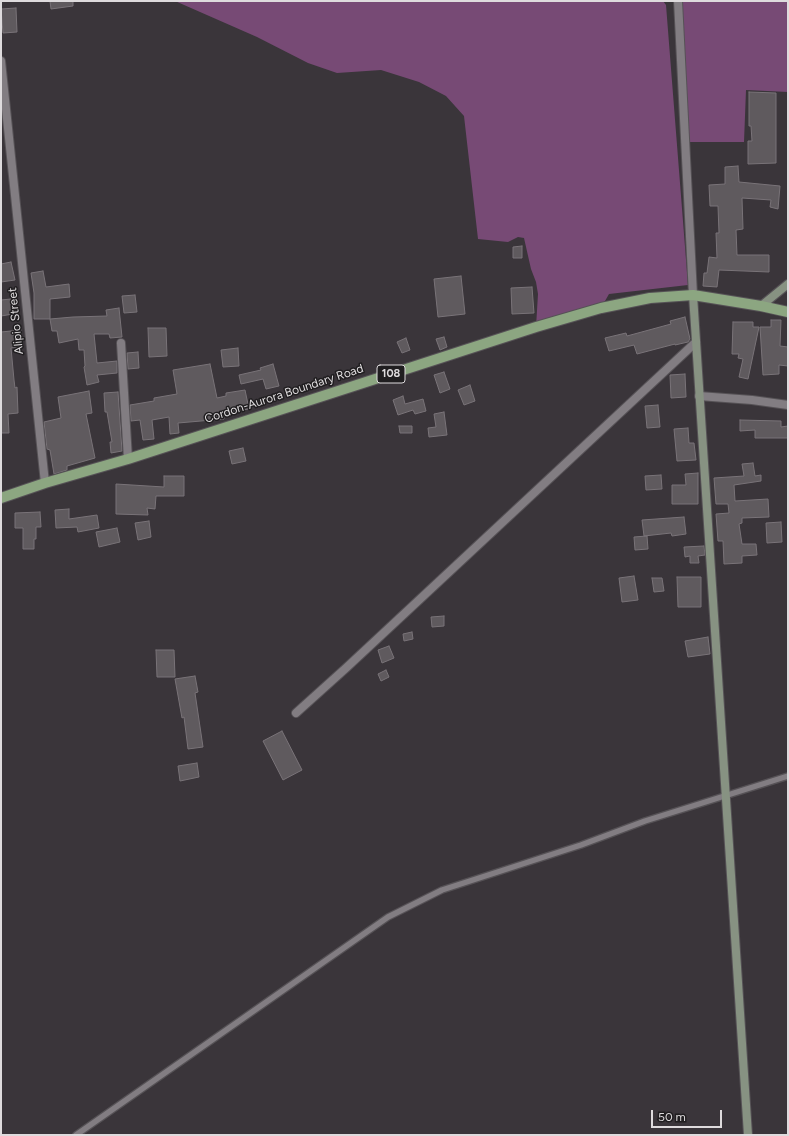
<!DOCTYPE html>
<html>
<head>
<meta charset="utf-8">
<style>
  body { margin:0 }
  #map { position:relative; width:789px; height:1136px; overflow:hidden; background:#3a353a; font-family:Figtree,sans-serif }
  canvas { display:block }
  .frame { position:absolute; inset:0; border:2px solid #dedbdd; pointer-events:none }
  .scale { position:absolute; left:651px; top:1110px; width:71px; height:18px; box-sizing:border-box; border:2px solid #dedbdd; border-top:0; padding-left:5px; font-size:12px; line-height:14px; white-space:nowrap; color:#dedbdd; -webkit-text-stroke:3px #201e20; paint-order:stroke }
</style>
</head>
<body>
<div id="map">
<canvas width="789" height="1136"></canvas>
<div class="frame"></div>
<div class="scale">50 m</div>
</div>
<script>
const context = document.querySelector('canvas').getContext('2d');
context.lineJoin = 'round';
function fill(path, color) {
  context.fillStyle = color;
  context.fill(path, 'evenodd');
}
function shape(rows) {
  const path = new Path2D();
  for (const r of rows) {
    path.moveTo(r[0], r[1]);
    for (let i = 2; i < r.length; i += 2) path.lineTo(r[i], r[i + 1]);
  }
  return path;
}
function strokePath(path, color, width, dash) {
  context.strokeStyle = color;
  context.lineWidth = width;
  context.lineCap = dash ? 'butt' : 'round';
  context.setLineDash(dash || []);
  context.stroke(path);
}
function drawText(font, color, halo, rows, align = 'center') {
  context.font = font + ' Figtree,sans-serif';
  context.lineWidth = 3;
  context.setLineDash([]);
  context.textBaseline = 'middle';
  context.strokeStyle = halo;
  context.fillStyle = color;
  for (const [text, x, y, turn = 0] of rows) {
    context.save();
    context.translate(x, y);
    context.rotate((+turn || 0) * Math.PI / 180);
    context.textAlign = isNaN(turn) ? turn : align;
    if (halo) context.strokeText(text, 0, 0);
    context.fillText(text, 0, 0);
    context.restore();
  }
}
const green = shape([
  [175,1,663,1,666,5,688,285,609,294,601,308,536,327,538,294,536,282,531,269,524,238,518,237,508,242,478,239,464,116,446,96,419,82,381,70,337,73,308,63,257,37],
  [678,1,788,1,788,92,746,90,744,142,685,142]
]);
const building = shape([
  [50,1,73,1,73,6,51,9,50,1],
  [16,8,17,32,3,33,1,9,16,8],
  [749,92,776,93,776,163,748,164,748,141,752,141,751,126,749,126,749,92],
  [738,166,739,182,780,186,778,209,770,207,771,200,742,198,743,229,736,230,737,255,769,255,769,272,719,270,717,287,703,286,704,273,707,273,709,257,717,258,716,233,719,233,718,206,710,206,709,185,725,184,725,167,738,166],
  [522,246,522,258,513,258,513,247,522,246],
  [11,262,15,280,1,282,1,264,11,262],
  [43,271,46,287,69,284,70,297,50,299,50,319,34,319,34,293,31,273,43,271],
  [461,276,465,314,438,317,434,279,461,276],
  [532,287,534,313,512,314,511,288,532,287],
  [135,295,137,312,124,313,122,296,135,295],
  [11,299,13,314,1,316,1,300,11,299],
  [119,308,122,337,110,338,109,334,94,334,97,363,117,361,117,373,97,375,99,382,87,385,84,367,85,366,84,350,79,350,78,339,59,343,57,331,52,331,50,319,73,317,107,316,106,310,119,308],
  [685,317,690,339,688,342,675,345,675,344,637,354,634,345,609,351,605,338,626,333,627,336,671,324,670,321,685,317],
  [771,320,781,320,780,346,788,347,788,366,779,365,779,374,763,375,760,327,771,327,771,320],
  [733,322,753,322,753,327,759,327,748,379,739,377,743,359,738,358,739,354,732,354,733,322],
  [148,328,166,328,167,356,149,357,148,328],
  [21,330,23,346,11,348,14,380,15,388,17,387,18,413,8,414,9,433,1,433,1,332,21,330],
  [444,337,447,347,440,350,436,339,444,337],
  [406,338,410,350,402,353,397,342,406,338],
  [238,348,239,366,223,367,221,350,238,348],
  [138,352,139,368,128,369,127,353,138,352],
  [210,364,217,398,226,396,226,393,245,390,249,409,223,413,224,419,178,423,179,433,170,434,169,417,152,420,154,439,143,440,140,420,131,421,130,405,154,401,154,398,177,394,173,370,210,364],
  [273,364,279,386,266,389,263,379,241,384,239,375,261,370,260,368,273,364],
  [444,372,450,389,440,393,434,375,444,372],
  [685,374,686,397,671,398,670,375,685,374],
  [470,385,475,401,464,405,458,390,470,385],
  [89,391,92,413,86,414,95,458,67,466,67,470,54,474,50,450,47,449,44,422,61,418,58,397,89,391],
  [118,392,122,451,111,453,110,442,112,442,107,412,105,412,104,393,118,392],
  [403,396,405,404,423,399,426,411,415,414,413,410,398,415,393,400,403,396],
  [658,405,660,427,647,428,645,406,658,405],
  [444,412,447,435,429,437,428,428,436,427,434,414,444,412],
  [740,420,781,421,781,427,788,426,788,438,755,438,755,430,740,431,740,420],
  [399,426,412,426,412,433,400,433,399,426],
  [688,428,689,443,694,443,696,460,677,461,674,429,688,428],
  [243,448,246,461,232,464,229,451,243,448],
  [753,463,755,476,761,475,761,481,734,485,735,501,768,499,769,517,742,518,742,523,739,524,742,544,756,544,757,555,742,556,742,563,724,564,723,541,718,541,716,514,729,513,728,504,716,504,714,478,744,476,742,464,753,463],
  [698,473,698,504,672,504,672,485,686,485,685,474,698,473],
  [661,475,662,489,646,490,645,476,661,475],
  [164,476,184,476,184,496,156,496,155,509,147,508,148,515,116,514,116,484,164,487,164,476],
  [69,509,69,519,97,515,99,528,78,532,77,527,56,528,55,510,69,509],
  [40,512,41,527,36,527,36,539,34,539,34,549,23,549,23,528,15,528,15,513,40,512],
  [684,517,686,534,672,536,671,533,644,536,642,520,684,517],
  [149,521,151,537,138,540,135,523,149,521],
  [781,522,782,542,767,543,766,523,781,522],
  [117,528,120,542,99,547,96,532,117,528],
  [647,536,648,549,635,550,634,537,647,536],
  [704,546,705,555,698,556,699,563,690,563,690,556,685,557,684,547,704,546],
  [634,576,638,600,622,602,619,578,634,576],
  [677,577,701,577,701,607,678,607,677,577],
  [652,578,662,578,664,591,654,592,652,578],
  [444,616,444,626,432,627,431,617,444,616],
  [412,632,413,639,404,641,403,634,412,632],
  [708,637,710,654,688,657,685,641,708,637],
  [389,646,394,658,382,663,378,650,389,646],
  [156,650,174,650,175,677,157,677,156,650],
  [386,670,389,677,381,681,378,674,386,670],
  [195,676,198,692,195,693,203,747,188,749,184,717,182,718,175,679,195,676],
  [282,731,302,770,283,780,263,741,282,731],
  [197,763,199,777,180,781,178,766,197,763]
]);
const lane = shape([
  [76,1135,388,917,442,890,581,845,645,821,788,776]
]);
const street = shape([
  [678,1,693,295],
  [1,61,45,483],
  [121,343,128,459],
  [699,396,752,400,788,405],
  [296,713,346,668,696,342]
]);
const secondary = shape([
  [693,295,748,1135],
  [761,306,788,284]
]);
const primary = shape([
  [1,498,45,483,128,459,536,327,601,308,650,298,693,295,761,306,788,312]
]);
const shields = [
  [391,374,28]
];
const shieldNames = [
  ["108",391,374]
];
const streetNames = [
  ["Alipio Street",16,321,-96],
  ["Cordon-Aurora Boundary Road",284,394,-18]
];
fill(green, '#774a75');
fill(building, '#5f5a5e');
strokePath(building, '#797378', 1);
strokePath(lane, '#565256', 8);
strokePath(street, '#565256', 10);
strokePath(secondary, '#565256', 10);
strokePath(primary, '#565256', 12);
strokePath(lane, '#827d82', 5.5);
strokePath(street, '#827d82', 8);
strokePath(secondary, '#879282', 8);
strokePath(primary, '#8ca681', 10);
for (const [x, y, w] of shields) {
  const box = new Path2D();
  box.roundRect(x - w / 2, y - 9, w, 18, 3);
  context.fillStyle = '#201e20';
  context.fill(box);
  strokePath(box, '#dedbdd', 1);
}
drawText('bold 11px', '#dedbdd', null, shieldNames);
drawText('12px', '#dedbdd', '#201e20', streetNames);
</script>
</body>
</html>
